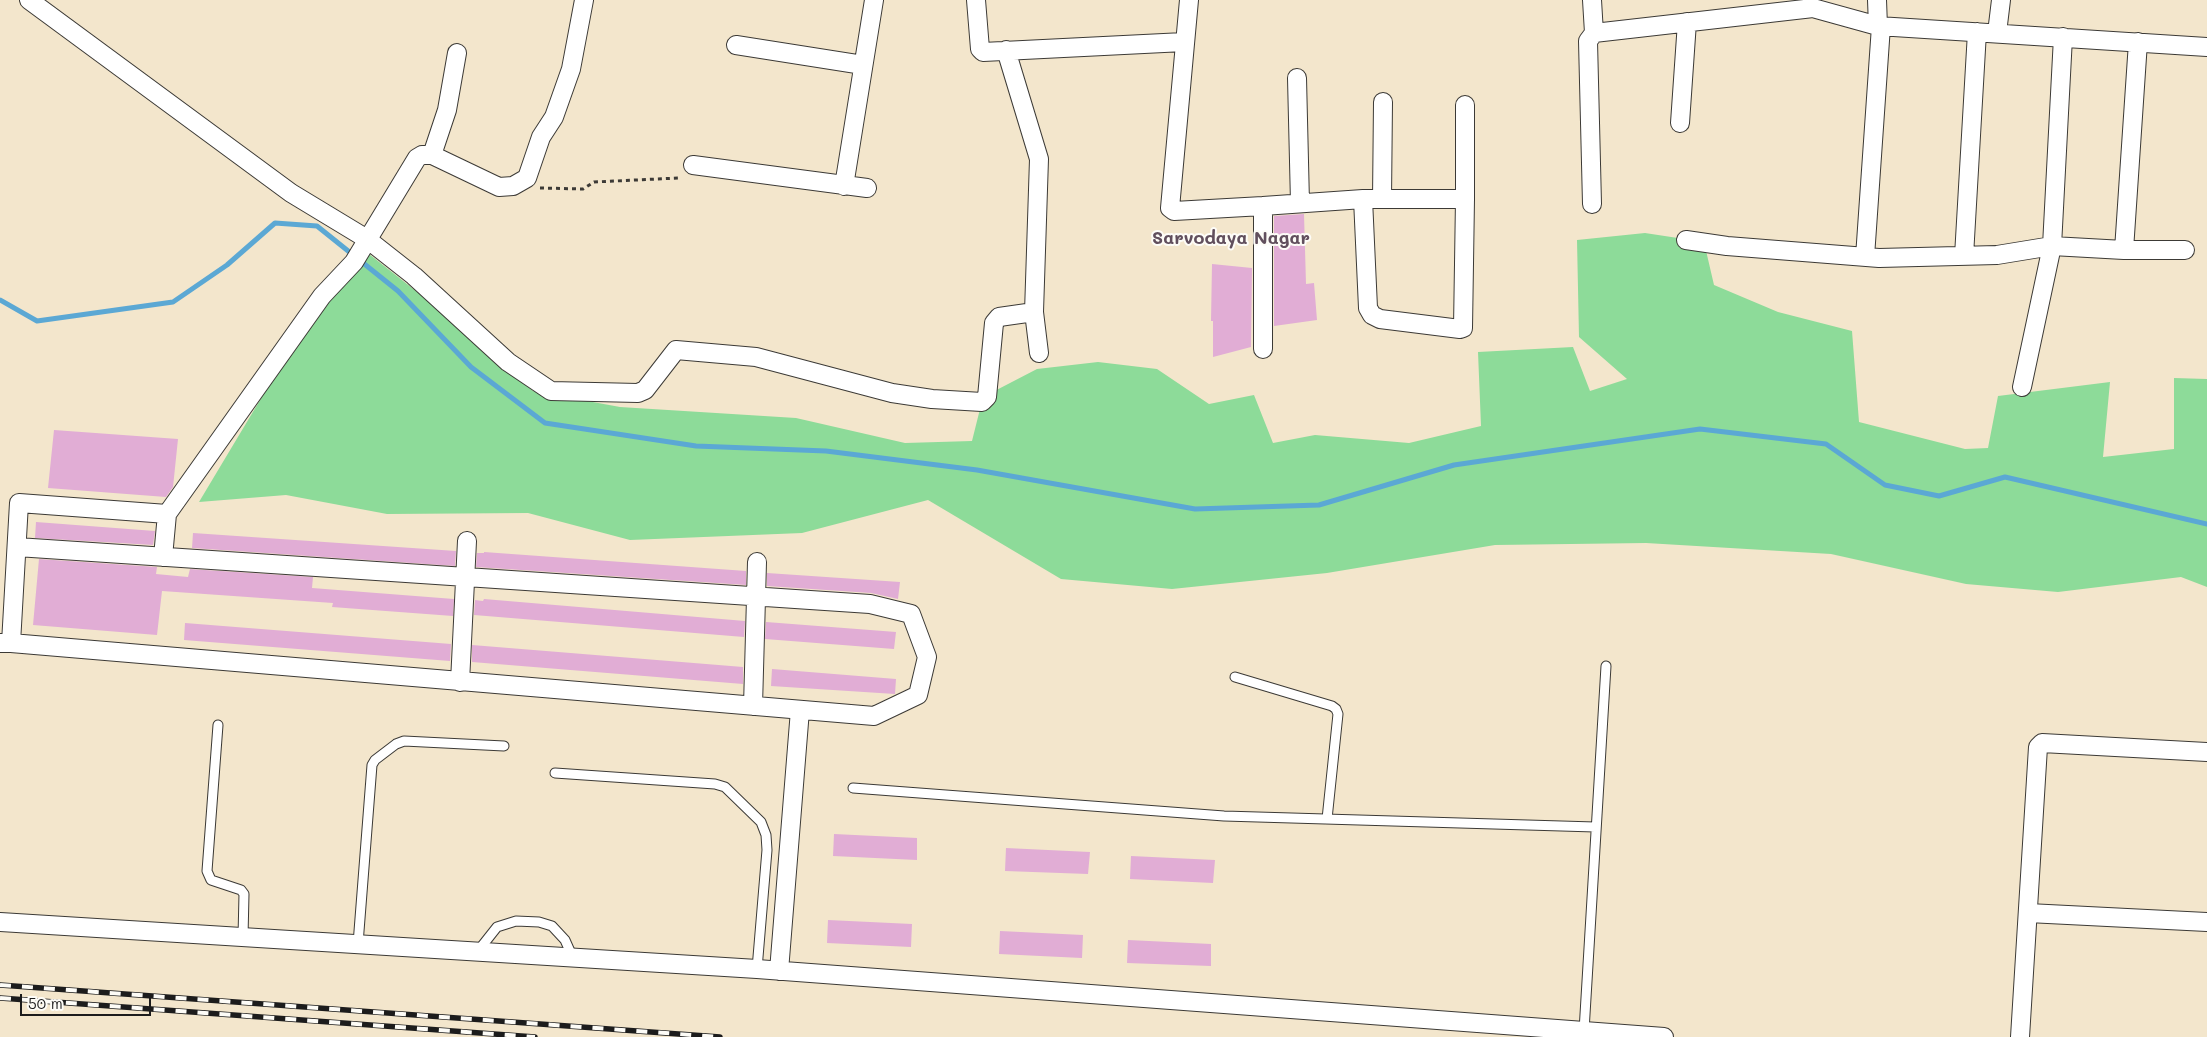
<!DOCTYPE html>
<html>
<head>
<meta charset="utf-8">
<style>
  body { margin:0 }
  #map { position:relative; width:2207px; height:1037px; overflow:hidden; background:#f3e6cc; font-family:Mali,sans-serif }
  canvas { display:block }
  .scale { position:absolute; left:20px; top:994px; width:131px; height:22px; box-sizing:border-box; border:2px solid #1c1c1c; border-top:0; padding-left:6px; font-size:15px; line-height:18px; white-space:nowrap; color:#1c1c1c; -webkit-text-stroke:4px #fdfcf7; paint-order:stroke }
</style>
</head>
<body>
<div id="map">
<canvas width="2207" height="1037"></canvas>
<div class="scale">50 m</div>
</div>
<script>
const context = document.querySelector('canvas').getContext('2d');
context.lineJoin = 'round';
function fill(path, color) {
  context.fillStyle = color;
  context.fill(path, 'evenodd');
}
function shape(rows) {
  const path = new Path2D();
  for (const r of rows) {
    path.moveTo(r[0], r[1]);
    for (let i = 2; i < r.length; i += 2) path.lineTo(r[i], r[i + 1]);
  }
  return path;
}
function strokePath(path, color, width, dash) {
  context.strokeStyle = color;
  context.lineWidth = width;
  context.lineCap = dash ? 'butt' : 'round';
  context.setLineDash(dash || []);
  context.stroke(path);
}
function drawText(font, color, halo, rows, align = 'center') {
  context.font = font + ' Mali,sans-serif';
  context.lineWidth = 4;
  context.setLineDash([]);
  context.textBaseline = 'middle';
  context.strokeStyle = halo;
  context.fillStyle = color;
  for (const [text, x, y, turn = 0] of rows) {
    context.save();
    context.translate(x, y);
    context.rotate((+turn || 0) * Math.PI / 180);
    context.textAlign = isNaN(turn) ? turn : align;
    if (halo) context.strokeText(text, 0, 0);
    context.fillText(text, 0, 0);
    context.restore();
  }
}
const green = shape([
  [1645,233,1704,242,1714,285,1778,312,1852,331,1859,422,1965,449,1988,448,1998,396,2110,382,2103,457,2174,449,2174,378,2207,379,2207,587,2181,577,2058,592,1966,584,1831,554,1646,543,1495,545,1327,573,1172,589,1061,579,928,500,802,533,630,540,528,513,387,514,286,495,199,502,275,375,332,295,369,254,445,314,533,391,620,407,796,418,905,443,972,441,983,397,1037,369,1098,362,1157,369,1209,404,1254,395,1273,443,1315,435,1409,443,1481,426,1478,352,1573,347,1590,391,1627,379,1579,337,1577,240]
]);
const stream = shape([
  [0,300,37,321,173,302,227,265,275,223,317,226,398,291,471,367,545,423,696,446,826,451,977,470,1195,509,1319,505,1454,465,1700,429,1826,444,1885,485,1939,496,2005,477,2207,524]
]);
const building = shape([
  [1304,214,1306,284,1314,283,1317,320,1274,326,1274,216],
  [1212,264,1252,268,1251,347,1213,357,1213,321,1211,321],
  [54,430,178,439,173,487,166,497,48,488],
  [36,522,155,531,153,545,35,538],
  [193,533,456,551,455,566,192,548],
  [484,552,746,571,746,585,476,567,477,553,484,553],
  [39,559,157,567,156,574,188,577,190,569,313,577,312,588,454,599,453,616,332,607,333,603,162,591,157,635,33,625],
  [767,573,900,582,898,599,871,593,767,586],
  [484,599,745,621,744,637,474,615,475,600,483,601],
  [766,622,896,632,894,649,765,639],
  [185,623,451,644,450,661,184,640],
  [472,645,743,667,743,684,472,662],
  [772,669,896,679,895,694,771,686],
  [834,834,917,838,917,860,833,856],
  [1006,848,1090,852,1088,874,1005,871],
  [1131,856,1215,860,1213,883,1130,879],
  [828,920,912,924,911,947,827,943],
  [1000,931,1083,935,1082,958,999,954],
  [1128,940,1211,944,1211,966,1127,963]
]);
const path = shape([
  [540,188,583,189,594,182,679,178,681,176]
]);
const service = shape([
  [1235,677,1332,706,1336,709,1338,714,1327,819],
  [218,725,207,871,211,880,241,890,244,894,243,937],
  [555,773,715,784,725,787,761,822,766,835,767,850,757,969],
  [853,788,1224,816,1595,827],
  [358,944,372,765,375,760,396,744,404,741,504,746],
  [478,951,497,927,516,921,539,922,552,926,565,940,573,958],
  [1584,1031,1606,666]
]);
const minor = shape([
  [29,0,291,193,367,239,414,276,508,362,551,391,638,393,645,390,676,350,756,357,892,393,932,399,982,402,987,397,994,323,999,317,1034,312],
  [976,0,980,49,983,52,1184,42],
  [1189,0,1170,208,1174,211,1263,206,1263,349],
  [1592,0,1594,33,1813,8,1878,26,2207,47],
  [1877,0,1878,26],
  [1997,33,2001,0],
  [736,45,863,65],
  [1006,50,1039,159,1034,312,1039,353],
  [1297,78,1300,203],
  [1680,123,1687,22],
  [432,155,447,110,457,53],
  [693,165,867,188],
  [844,186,874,0],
  [1363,199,1368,308,1372,315,1380,319,1460,329,1463,328,1465,199],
  [1382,199,1383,102],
  [1592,204,1588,41,1594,33],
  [1263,206,1363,199,1465,199,1465,105],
  [1686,240,1727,246,1879,258,1997,255,2052,246,2124,250,2185,250],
  [2124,250,2138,42],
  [1964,256,1977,32],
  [1865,257,1881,26],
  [2022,387,2052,246,2063,37],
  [163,557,167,514],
  [0,643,11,643,19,503,167,514,322,296,354,262,417,158,422,155,432,155,499,187,513,186,527,178,541,137,554,117,571,69,584,0],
  [11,643,874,716,918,695,927,657,911,614,870,604,17,547],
  [460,682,467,541],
  [753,706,757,562],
  [2028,913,2207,922],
  [0,922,757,969,1664,1037],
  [779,971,800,710],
  [2020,1037,2038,747,2042,743,2207,752]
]);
const rail = shape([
  [0,985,720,1037],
  [0,998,535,1037]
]);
const neighbourhoodNames = [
  ["Sarvodaya Nagar",1231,238]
];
fill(green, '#8ddb99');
strokePath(stream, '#5ba8d4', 5);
fill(building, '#e1add5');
strokePath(service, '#3c3a36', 11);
strokePath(minor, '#3c3a36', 20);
strokePath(path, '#3c3a36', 3, [4, 4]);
strokePath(service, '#fff', 9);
strokePath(minor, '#fff', 18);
strokePath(rail, '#1c1c1c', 5.5);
strokePath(rail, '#fdfcf7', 4, [11]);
drawText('bold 18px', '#614f5d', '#fdfcf7', neighbourhoodNames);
</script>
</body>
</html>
